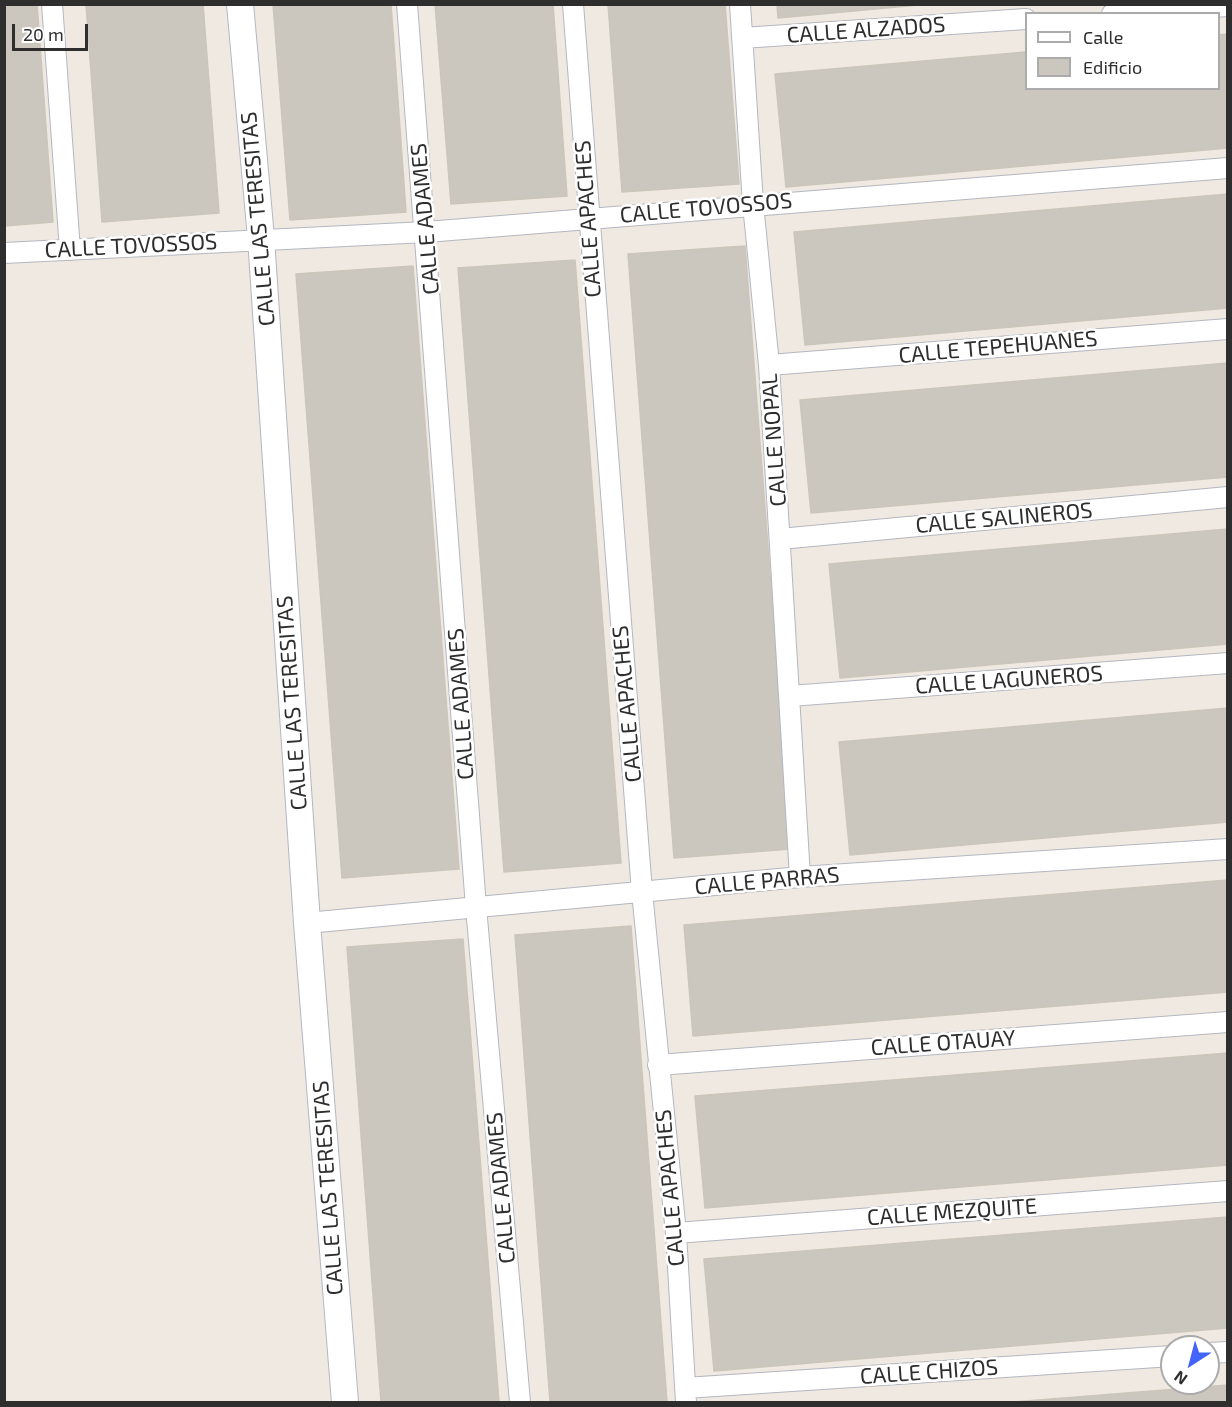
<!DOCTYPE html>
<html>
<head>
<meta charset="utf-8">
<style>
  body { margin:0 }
  #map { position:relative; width:1232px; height:1407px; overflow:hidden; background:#efe9e1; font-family:"Exo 2",sans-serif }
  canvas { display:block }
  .frame { position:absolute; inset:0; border:6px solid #2e2e2e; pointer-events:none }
  .legend { position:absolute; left:1025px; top:12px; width:195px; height:78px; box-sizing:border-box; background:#fff; border:2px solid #ababab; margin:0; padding:8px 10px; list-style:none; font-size:18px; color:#2e2e2e }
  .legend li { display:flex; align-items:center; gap:12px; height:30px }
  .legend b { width:30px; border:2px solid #ababab }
  .north { position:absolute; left:1160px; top:1335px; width:60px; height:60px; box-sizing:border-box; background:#fff; border:2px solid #ababab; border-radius:50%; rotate:216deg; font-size:16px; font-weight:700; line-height:24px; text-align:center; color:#2e2e2e }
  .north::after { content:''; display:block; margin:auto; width:21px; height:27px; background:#4264fb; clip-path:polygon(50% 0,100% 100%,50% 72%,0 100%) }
  .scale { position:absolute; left:12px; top:24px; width:76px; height:27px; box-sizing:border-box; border:3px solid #2e2e2e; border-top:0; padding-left:8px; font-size:18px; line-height:21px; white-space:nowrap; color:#2e2e2e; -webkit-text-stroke:4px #fff; paint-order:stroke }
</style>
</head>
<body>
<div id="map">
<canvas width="1232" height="1407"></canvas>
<div class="frame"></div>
<ul class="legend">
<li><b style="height:8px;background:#fff"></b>Calle</li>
<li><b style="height:16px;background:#cbc7bf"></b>Edificio</li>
</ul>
<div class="north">N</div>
<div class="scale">20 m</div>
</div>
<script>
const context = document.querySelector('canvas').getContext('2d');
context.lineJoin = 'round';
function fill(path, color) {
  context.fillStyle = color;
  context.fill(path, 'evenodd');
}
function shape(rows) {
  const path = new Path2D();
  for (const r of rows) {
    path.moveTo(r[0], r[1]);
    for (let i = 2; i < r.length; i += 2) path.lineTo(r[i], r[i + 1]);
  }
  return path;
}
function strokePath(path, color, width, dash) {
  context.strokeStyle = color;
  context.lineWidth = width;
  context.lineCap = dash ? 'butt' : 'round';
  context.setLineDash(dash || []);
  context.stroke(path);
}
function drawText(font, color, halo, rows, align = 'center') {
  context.font = font + ' "Exo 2",sans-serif';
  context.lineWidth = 5;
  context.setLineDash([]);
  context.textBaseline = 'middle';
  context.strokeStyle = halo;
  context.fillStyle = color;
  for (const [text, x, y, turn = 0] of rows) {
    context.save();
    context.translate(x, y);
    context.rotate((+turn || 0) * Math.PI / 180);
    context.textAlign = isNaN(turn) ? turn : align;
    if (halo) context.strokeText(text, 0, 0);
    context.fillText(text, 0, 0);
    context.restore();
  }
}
const building = shape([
  [4,4,37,4,53,222,4,226,4,4],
  [86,4,203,4,219,213,102,222,86,4],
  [273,4,391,4,406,212,290,220,273,4],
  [435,4,553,4,567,196,451,204,435,4],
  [608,4,725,4,739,184,622,192,608,4],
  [777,4,929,4,778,18,777,4],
  [1228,34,1228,148,786,187,775,74,1026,52,1026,88,1218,88,1218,35,1228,34],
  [1228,194,1228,308,805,345,794,232,1228,194],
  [745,246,791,849,674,858,628,254,745,246],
  [575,260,621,863,504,872,458,268,575,260],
  [413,266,459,869,342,878,296,274,413,266],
  [1228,363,1228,477,811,513,800,400,1228,363],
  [1228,529,1228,644,840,678,829,564,1228,529],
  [1228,708,1228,822,850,855,839,742,1228,708],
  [1228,880,1228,992,693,1036,684,925,1228,880],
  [631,926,667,1402,550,1402,515,935,631,926],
  [463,939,499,1402,381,1402,347,947,463,939],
  [1228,1053,1228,1165,705,1208,695,1096,1228,1053],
  [1228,1217,1228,1328,714,1371,704,1259,1228,1217],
  [1228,1385,1228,1402,1013,1402,1228,1385]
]);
const minor = shape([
  [52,4,70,250],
  [407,4,476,907,520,1402],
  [573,4,642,892,676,1233,686,1402],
  [740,4,753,204,769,365,800,877],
  [1112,14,1228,6],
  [742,38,1026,19],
  [4,253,426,232,1228,168],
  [769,365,1228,329],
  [780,539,1228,497],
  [790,696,1228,663],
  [307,923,800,877,1228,849],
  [658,1065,1228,1022],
  [676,1233,1228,1191],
  [1208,1353,1228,1352],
  [685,1388,1172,1356]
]);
const tertiary = shape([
  [240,4,261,238,307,923,345,1402]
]);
const streetNames = [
  ["CALLE ALZADOS",866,30,-4],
  ["CALLE TOVOSSOS",706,208,-5],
  ["CALLE LAS TERESITAS",258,219,-95],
  ["CALLE ADAMES",425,219,-95],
  ["CALLE APACHES",588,219,-94],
  ["CALLE TOVOSSOS",131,246,-3],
  ["CALLE TEPEHUANES",998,347,-5],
  ["CALLE NOPAL",774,440,-94],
  ["CALLE SALINEROS",1004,518,-5],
  ["CALLE LAGUNEROS",1009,680,-4],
  ["CALLE LAS TERESITAS",292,703,-94],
  ["CALLE ADAMES",461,704,-94],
  ["CALLE APACHES",627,704,-95],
  ["CALLE PARRAS",767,881,-5],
  ["CALLE OTAUAY",943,1043,-4],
  ["CALLE LAS TERESITAS",328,1188,-94],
  ["CALLE ADAMES",501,1188,-95],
  ["CALLE APACHES",670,1188,-95],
  ["CALLE MEZQUITE",952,1212,-4],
  ["CALLE CHIZOS",929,1372,-4]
];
fill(building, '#cbc7bf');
strokePath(building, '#cbc5ba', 1.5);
strokePath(minor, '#b4b7c1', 22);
strokePath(tertiary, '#b4b7c1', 28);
strokePath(minor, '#fff', 20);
strokePath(tertiary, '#fff', 26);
drawText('22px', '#2e2e2e', '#fff', streetNames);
</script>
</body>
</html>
